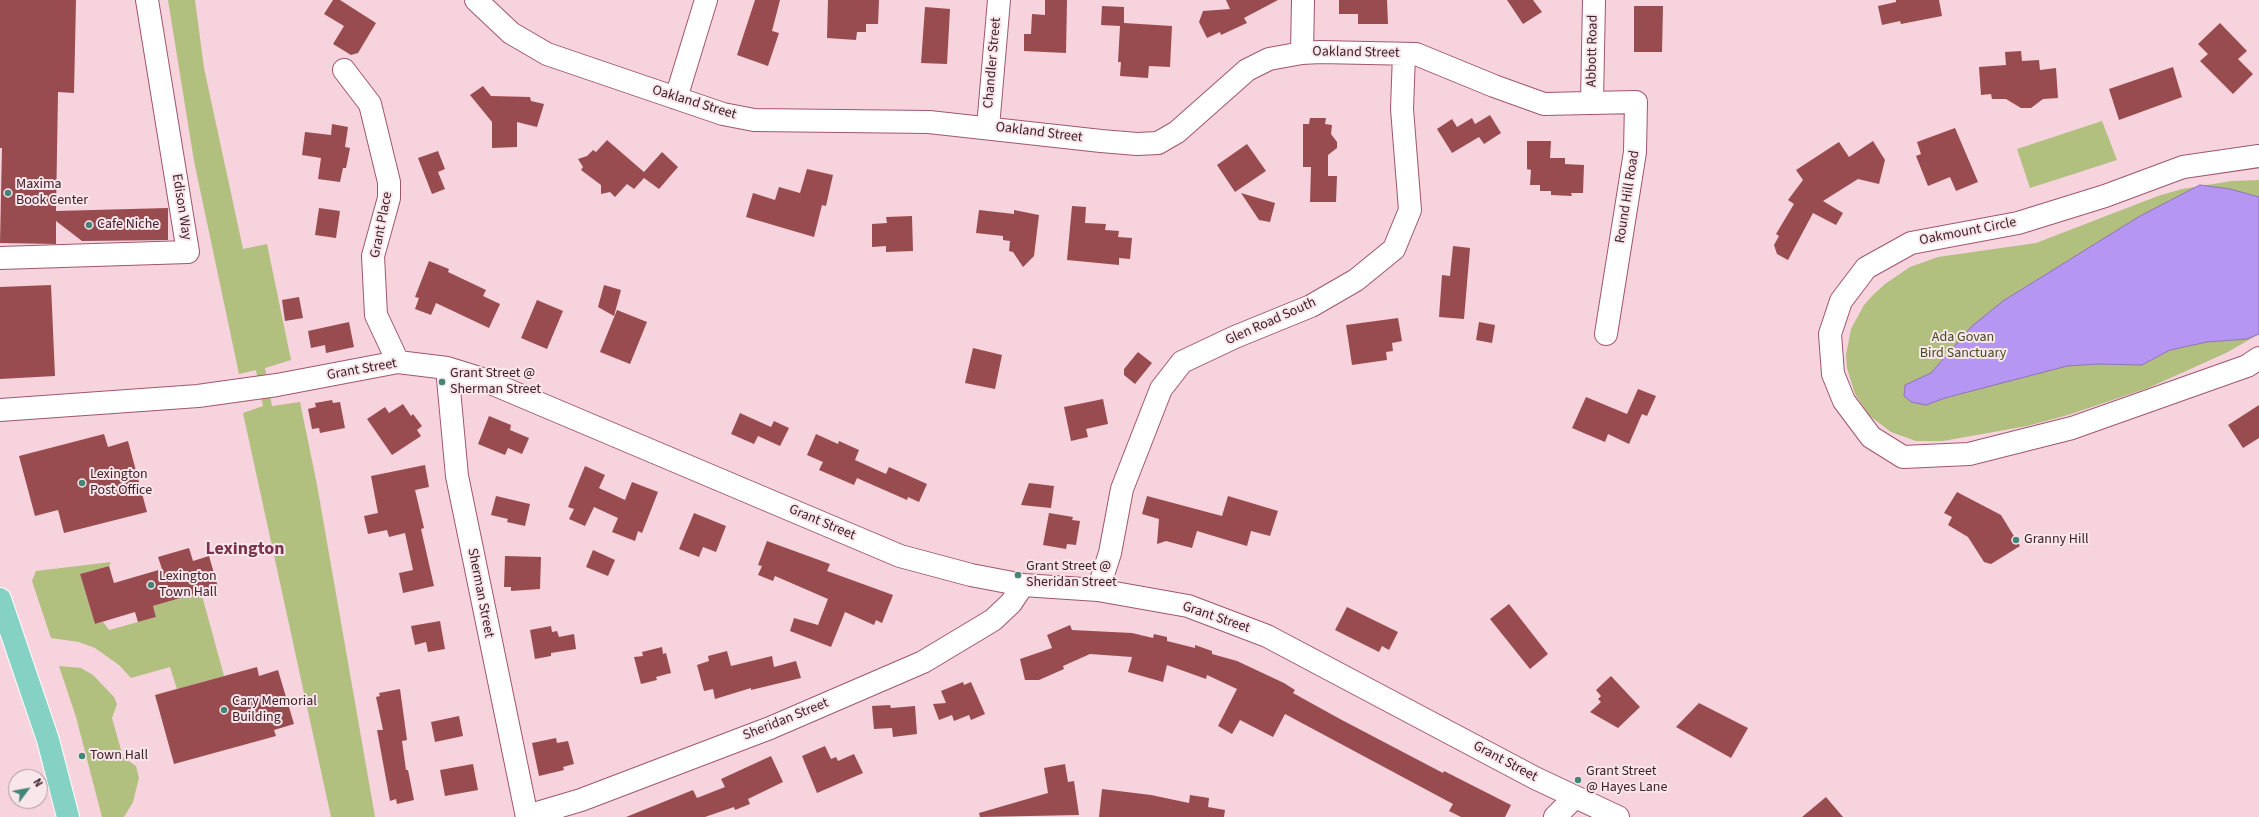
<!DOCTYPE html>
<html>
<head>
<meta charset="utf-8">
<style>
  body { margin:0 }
  #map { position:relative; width:2259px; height:817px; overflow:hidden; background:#f6d3dd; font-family:"Source Sans 3",sans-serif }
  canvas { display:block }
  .north { position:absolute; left:8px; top:769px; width:40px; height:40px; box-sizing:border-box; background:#f8e6eb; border:1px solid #ae979e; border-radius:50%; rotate:58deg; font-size:11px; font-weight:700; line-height:16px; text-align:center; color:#40202b }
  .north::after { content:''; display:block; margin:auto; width:14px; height:18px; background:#438678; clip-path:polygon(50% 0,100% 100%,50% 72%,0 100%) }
</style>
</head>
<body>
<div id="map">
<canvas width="2259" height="817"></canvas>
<div class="north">N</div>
</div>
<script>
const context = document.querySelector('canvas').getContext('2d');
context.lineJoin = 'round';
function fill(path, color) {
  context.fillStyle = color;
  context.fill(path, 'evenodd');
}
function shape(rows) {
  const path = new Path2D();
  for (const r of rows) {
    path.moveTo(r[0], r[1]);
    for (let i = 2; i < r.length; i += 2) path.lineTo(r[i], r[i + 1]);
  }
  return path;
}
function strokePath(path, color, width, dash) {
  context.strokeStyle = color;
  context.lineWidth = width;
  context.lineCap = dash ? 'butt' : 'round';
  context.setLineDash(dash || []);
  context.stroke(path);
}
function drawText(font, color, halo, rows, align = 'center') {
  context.font = font + ' "Source Sans 3",sans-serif';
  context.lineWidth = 4;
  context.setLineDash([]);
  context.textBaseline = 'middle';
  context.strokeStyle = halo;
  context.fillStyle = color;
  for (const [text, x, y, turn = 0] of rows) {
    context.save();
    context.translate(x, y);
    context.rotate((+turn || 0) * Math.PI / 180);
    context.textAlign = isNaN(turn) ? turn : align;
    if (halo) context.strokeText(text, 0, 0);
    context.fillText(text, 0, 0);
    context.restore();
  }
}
const green = shape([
  [168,0,195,0,204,68,243,249,267,244,291,360,265,368,272,406,300,402,317,485,375,817,331,817,243,413,263,406,256,370,239,374,194,161],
  [2102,121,2117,160,2030,188,2017,149],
  [2259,180,2259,334,2226,353,2148,388,2068,415,2027,426,1943,441,1916,441,1891,432,1870,416,1855,394,1847,368,1846,355,1851,329,1864,305,1874,294,1885,284,1910,267,1938,257,2036,243,2158,196,2182,189,2232,181],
  [111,562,109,566,80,574,95,624,103,622,109,630,156,617,153,606,201,592,224,676,177,689,170,667,131,678,119,665,95,648,79,642,51,638,32,581,36,571],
  [59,666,81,668,93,675,114,697,117,704,112,718,123,757,136,766,139,778,133,802,124,817,102,817,76,717]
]);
const water = shape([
  [2200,185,2230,189,2259,197,2259,334,2247,339,2207,342,2170,350,2142,365,2098,364,2067,366,1945,398,1926,405,1911,402,1904,396,1905,385,1931,373,1971,327,2003,301,2140,216,2200,185]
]);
const building = shape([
  [0,0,76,0,74,93,58,92,56,211,168,208,168,240,82,241,56,221,56,244,0,243,2,148,0,148],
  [333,0,340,0,376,23,358,53,351,55,333,44,344,26,324,14],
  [755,0,780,0,772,31,779,33,768,66,737,55],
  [828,0,879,0,878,24,866,24,866,32,857,32,856,40,827,38],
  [1045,0,1067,0,1066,53,1024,51,1024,34,1031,34,1032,14,1045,15],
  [1226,0,1278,0,1244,18,1247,23,1221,35,1220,32,1207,38,1199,22,1203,11,1230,9],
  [1339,0,1387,0,1388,24,1358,24,1358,14,1339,14],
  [1507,0,1533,0,1542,12,1523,24],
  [1896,0,1939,0,1942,16,1901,24,1900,21,1882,25,1878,6,1896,2],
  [1102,6,1124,7,1124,23,1172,26,1170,67,1149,66,1148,78,1120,76,1121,62,1118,62,1120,26,1101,25],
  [1634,6,1663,6,1662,52,1634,52],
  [925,7,950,9,947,64,921,63],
  [2220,23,2247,51,2238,59,2253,74,2233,94,2200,61,2208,54,2198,44],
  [2021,51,2022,61,2039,60,2040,70,2056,68,2058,98,2043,99,2031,108,2021,108,2006,99,1992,99,1991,94,1981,95,1979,67,2006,65,2005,52],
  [2173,67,2182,97,2119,120,2109,89],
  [483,86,491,96,530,97,531,101,544,104,537,127,517,122,517,147,492,148,492,122,470,95],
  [1490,115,1501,133,1484,144,1479,137,1452,153,1437,129,1452,119,1457,127,1472,118,1475,124],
  [1310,118,1326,118,1325,124,1332,125,1331,134,1337,142,1337,148,1328,155,1328,176,1337,176,1336,202,1310,202,1311,167,1303,167,1303,124,1309,124],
  [332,124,348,127,345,147,350,148,346,168,343,168,340,182,318,179,321,158,302,155,305,132,331,135],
  [1955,128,1978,182,1956,191,1950,177,1928,186,1916,156,1921,154,1917,142],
  [607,140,644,172,662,152,678,167,659,189,644,178,634,189,627,184,615,197,610,192,601,194,601,185,581,170,583,167,578,159,587,156,593,150,596,152],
  [1527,141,1551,141,1550,158,1565,158,1565,164,1584,165,1583,193,1571,193,1572,196,1551,195,1551,191,1540,191,1540,185,1530,185,1531,170,1527,169],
  [1873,141,1885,160,1879,184,1858,179,1823,201,1843,213,1836,225,1813,213,1788,260,1777,254,1774,245,1779,236,1776,234,1794,204,1788,200,1803,180,1796,170,1839,142,1849,157],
  [1247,144,1266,171,1235,192,1217,165],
  [438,151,445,169,438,172,445,189,432,194,418,158],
  [807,169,833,175,826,206,822,205,814,237,746,217,753,193,775,200,779,187,800,193],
  [1241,193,1275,203,1270,222,1259,220],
  [1072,206,1086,207,1085,223,1106,224,1105,230,1119,231,1118,237,1132,238,1130,259,1119,258,1119,265,1067,260],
  [319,208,340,211,336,238,315,235],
  [979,210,1014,214,1014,210,1039,215,1034,256,1023,267,1013,252,1009,251,1010,241,1003,240,1003,236,976,233],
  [912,216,913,251,886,252,886,246,872,247,872,224,887,223,886,217],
  [1453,246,1470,248,1464,319,1439,317,1442,275,1450,276],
  [429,261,449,269,448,272,486,290,483,296,500,304,489,328,436,303,431,315,415,309,419,298,415,297],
  [51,285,55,376,0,379,0,287],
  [604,285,621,290,614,316,598,307],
  [299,297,303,318,285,321,282,300],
  [537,300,563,311,547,349,521,338],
  [617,310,647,322,630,364,600,352],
  [1398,318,1402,341,1392,343,1393,351,1386,352,1387,360,1352,365,1346,325],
  [349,322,354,347,326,353,325,345,311,348,308,331],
  [1479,322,1495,325,1492,343,1476,340],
  [973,348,1002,355,995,389,965,383],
  [1138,352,1152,363,1135,384,1124,375,1124,369],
  [1638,389,1656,396,1647,416,1642,414,1629,444,1608,434,1605,442,1572,428,1586,397,1627,414],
  [1103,399,1108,424,1086,429,1088,437,1071,441,1064,407],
  [332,400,333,403,340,402,345,428,320,433,319,428,312,429,308,409,316,407,315,403],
  [403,404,411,416,413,414,422,426,417,430,421,436,392,455,367,419,385,407,389,413],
  [2259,405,2259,438,2243,448,2228,425],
  [740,413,771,427,774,421,789,428,780,446,758,436,754,444,731,434],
  [489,416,511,425,510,430,529,438,522,454,508,448,505,455,478,444],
  [104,434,108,447,128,441,147,512,64,533,58,510,35,516,19,456],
  [816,434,838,444,839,441,859,450,855,460,886,474,889,467,927,484,919,502,908,497,907,500,857,478,854,485,819,470,823,462,807,455],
  [425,465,429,487,415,490,424,528,421,529,434,586,403,593,399,573,413,570,405,533,389,537,387,530,368,534,364,516,378,513,371,476],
  [585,466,605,475,599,488,625,500,632,482,658,492,642,533,638,531,635,541,612,532,618,518,594,507,585,526,569,519,574,509,568,507],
  [1029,483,1054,486,1051,508,1021,505],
  [1957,492,2001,515,2020,546,1991,564,1984,562,1968,537,1948,525,1952,517,1944,513],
  [496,496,530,504,525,526,507,522,508,519,491,515],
  [1147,496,1222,516,1228,496,1278,511,1270,536,1251,531,1247,546,1197,531,1192,548,1166,541,1157,544,1159,519,1142,514],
  [694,513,726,526,716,552,703,547,699,557,679,549],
  [1049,513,1073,517,1072,520,1080,521,1076,545,1067,544,1066,549,1043,545],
  [767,541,830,564,827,571,893,595,882,623,876,620,874,625,845,612,831,647,790,631,794,618,818,625,828,599,775,576,773,581,758,575,762,566,758,565],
  [189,548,193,561,209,556,218,587,153,606,156,617,138,622,135,612,95,624,80,574,109,566,114,583,162,569,158,557],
  [593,550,615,560,608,576,586,567],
  [505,556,541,557,540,589,511,591,511,587,504,587],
  [1509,604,1548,654,1530,669,1490,619],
  [1347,607,1398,632,1389,650,1382,646,1379,652,1335,630],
  [440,621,445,649,428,652,426,642,415,645,411,626],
  [1070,625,1072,630,1132,633,1153,638,1154,634,1167,637,1167,641,1195,648,1195,645,1212,651,1212,654,1237,661,1284,683,1295,690,1293,693,1340,719,1443,773,1444,771,1511,805,1505,817,1461,817,1449,811,1453,804,1285,714,1273,737,1240,720,1232,734,1218,726,1237,689,1207,675,1206,679,1167,665,1163,682,1128,672,1132,657,1090,654,1063,666,1064,669,1039,680,1025,680,1020,659,1052,648,1047,635],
  [551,626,552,632,557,631,559,637,574,634,576,649,551,653,551,656,535,659,530,630],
  [662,647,663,654,666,653,671,673,656,677,657,680,641,684,634,657,643,656,642,652],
  [727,651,731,666,772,656,774,667,796,661,801,678,751,690,751,688,715,699,713,689,704,691,697,665,709,661,708,656],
  [257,667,259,676,278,670,294,724,274,730,276,736,174,764,155,695],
  [1611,676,1640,707,1618,728,1590,712,1601,702,1598,699,1601,696,1596,690],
  [963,682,964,685,971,682,985,714,971,720,969,715,954,721,952,715,939,720,933,704,946,703,941,691],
  [400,689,407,740,402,741,406,770,408,770,414,800,397,804,396,799,390,801,377,730,383,730,376,697,380,696,379,693],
  [1699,703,1748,728,1731,758,1676,727],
  [890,705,891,708,915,706,917,734,893,737,892,728,874,729,872,706],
  [459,716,463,736,435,742,431,722],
  [556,738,557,743,568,741,574,764,563,767,564,770,539,776,532,743],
  [825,746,831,759,836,757,838,761,854,754,863,773,817,793,802,756],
  [771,756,783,782,748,799,750,804,735,810,734,807,705,817,626,817,693,790,697,798,725,787,721,779],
  [473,764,478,790,445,796,440,770],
  [1065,764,1068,782,1074,781,1079,815,980,817,979,813,1048,793,1044,768],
  [1102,789,1151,795,1189,803,1190,795,1209,798,1208,807,1225,810,1224,817,1099,817],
  [1826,797,1843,817,1802,817]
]);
const minor = shape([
  [476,0,511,33,547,54,723,114,754,120,929,122,1101,141,1137,144,1158,143,1177,132,1247,70,1269,59,1302,53,1320,52,1416,54,1494,86,1544,104,1636,102,1635,152,1606,334],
  [1302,53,1303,0],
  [344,70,370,104,389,182,389,198,373,256,376,315,398,362],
  [676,98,706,0],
  [1592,102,1594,0],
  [988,127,999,0],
  [2259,156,2183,167,2105,196,2018,223,1911,243,1866,268,1841,301,1830,334,1833,374,1844,401,1871,437,1903,457,1969,454,2072,428,2247,366,2259,358],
  [0,258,188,252,147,0],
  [447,368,457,476,527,817],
  [0,410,198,396,277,385,398,362,447,368,479,378,900,556,971,575,1023,585,1098,590,1188,606,1267,636,1535,778,1618,817],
  [1098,590,1110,553,1122,489,1161,389,1182,362,1235,337,1311,306,1356,280,1394,249,1410,210,1402,109,1404,54],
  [527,816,581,800,770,728,923,662,993,620,1011,603,1023,585],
  [1555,817,1575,797]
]);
const major = shape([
  [0,599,48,740,68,817]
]);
const markers = [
  [8,193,4,"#438678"],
  [89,225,4,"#438678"],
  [442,382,4,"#438678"],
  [82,483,4,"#438678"],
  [2016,540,4,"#438678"],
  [1018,575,4,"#438678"],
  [151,585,4,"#438678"],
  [224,710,4,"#438678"],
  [82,756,4,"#438678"],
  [1578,780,4,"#438678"]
];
const streetNames = [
  ["Abbott Road",1593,51,-89],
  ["Oakland Street",1356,53,1],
  ["Chandler Street",993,63,-85],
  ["Oakland Street",694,103,17],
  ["Oakland Street",1039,133,7],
  ["Round Hill Road",1628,197,-81],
  ["Edison Way",181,207,81],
  ["Grant Place",382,225,-79],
  ["Oakmount Circle",1968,232,-11],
  ["Glen Road South",1271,322,-24],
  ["Grant Street",362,370,-10],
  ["Grant Street",822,523,23],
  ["Sherman Street",480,593,79],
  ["Grant Street",1216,618,19],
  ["Sheridan Street",786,720,-22],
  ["Grant Street",1505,762,28]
];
const poiNames = [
  ["Maxima",16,185],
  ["Book Center",16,201],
  ["Cafe Niche",97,225],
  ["Grant Street @",450,374],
  ["Sherman Street",450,390],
  ["Lexington",90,475],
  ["Post Office",90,491],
  ["Granny Hill",2024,540],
  ["Grant Street @",1026,567],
  ["Sheridan Street",1026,583],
  ["Lexington",159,577],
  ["Town Hall",159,593],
  ["Cary Memorial",232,702],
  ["Building",232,718],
  ["Town Hall",90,756],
  ["Grant Street",1586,772],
  ["@ Hayes Lane",1586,788]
];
const parkNames = [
  ["Ada Govan",1963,338],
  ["Bird Sanctuary",1963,354]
];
const districtNames = [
  ["Lexington",245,550]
];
fill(green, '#b1bf7f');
fill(water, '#b696f3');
strokePath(water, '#9373b7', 1);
fill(building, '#994c4f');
strokePath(minor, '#a05670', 24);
strokePath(major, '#fff', 24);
strokePath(minor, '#fff', 22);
strokePath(major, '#85d1c4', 22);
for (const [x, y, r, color] of markers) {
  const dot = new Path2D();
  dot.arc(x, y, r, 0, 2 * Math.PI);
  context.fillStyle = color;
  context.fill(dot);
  strokePath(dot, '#f8e6eb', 1.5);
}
drawText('14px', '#40202b', '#f8e6eb', streetNames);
drawText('14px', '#40202b', '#f8e6eb', poiNames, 'left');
drawText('14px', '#444d22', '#f8e6eb', parkNames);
drawText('bold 18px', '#79334d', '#f8e6eb', districtNames);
</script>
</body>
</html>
